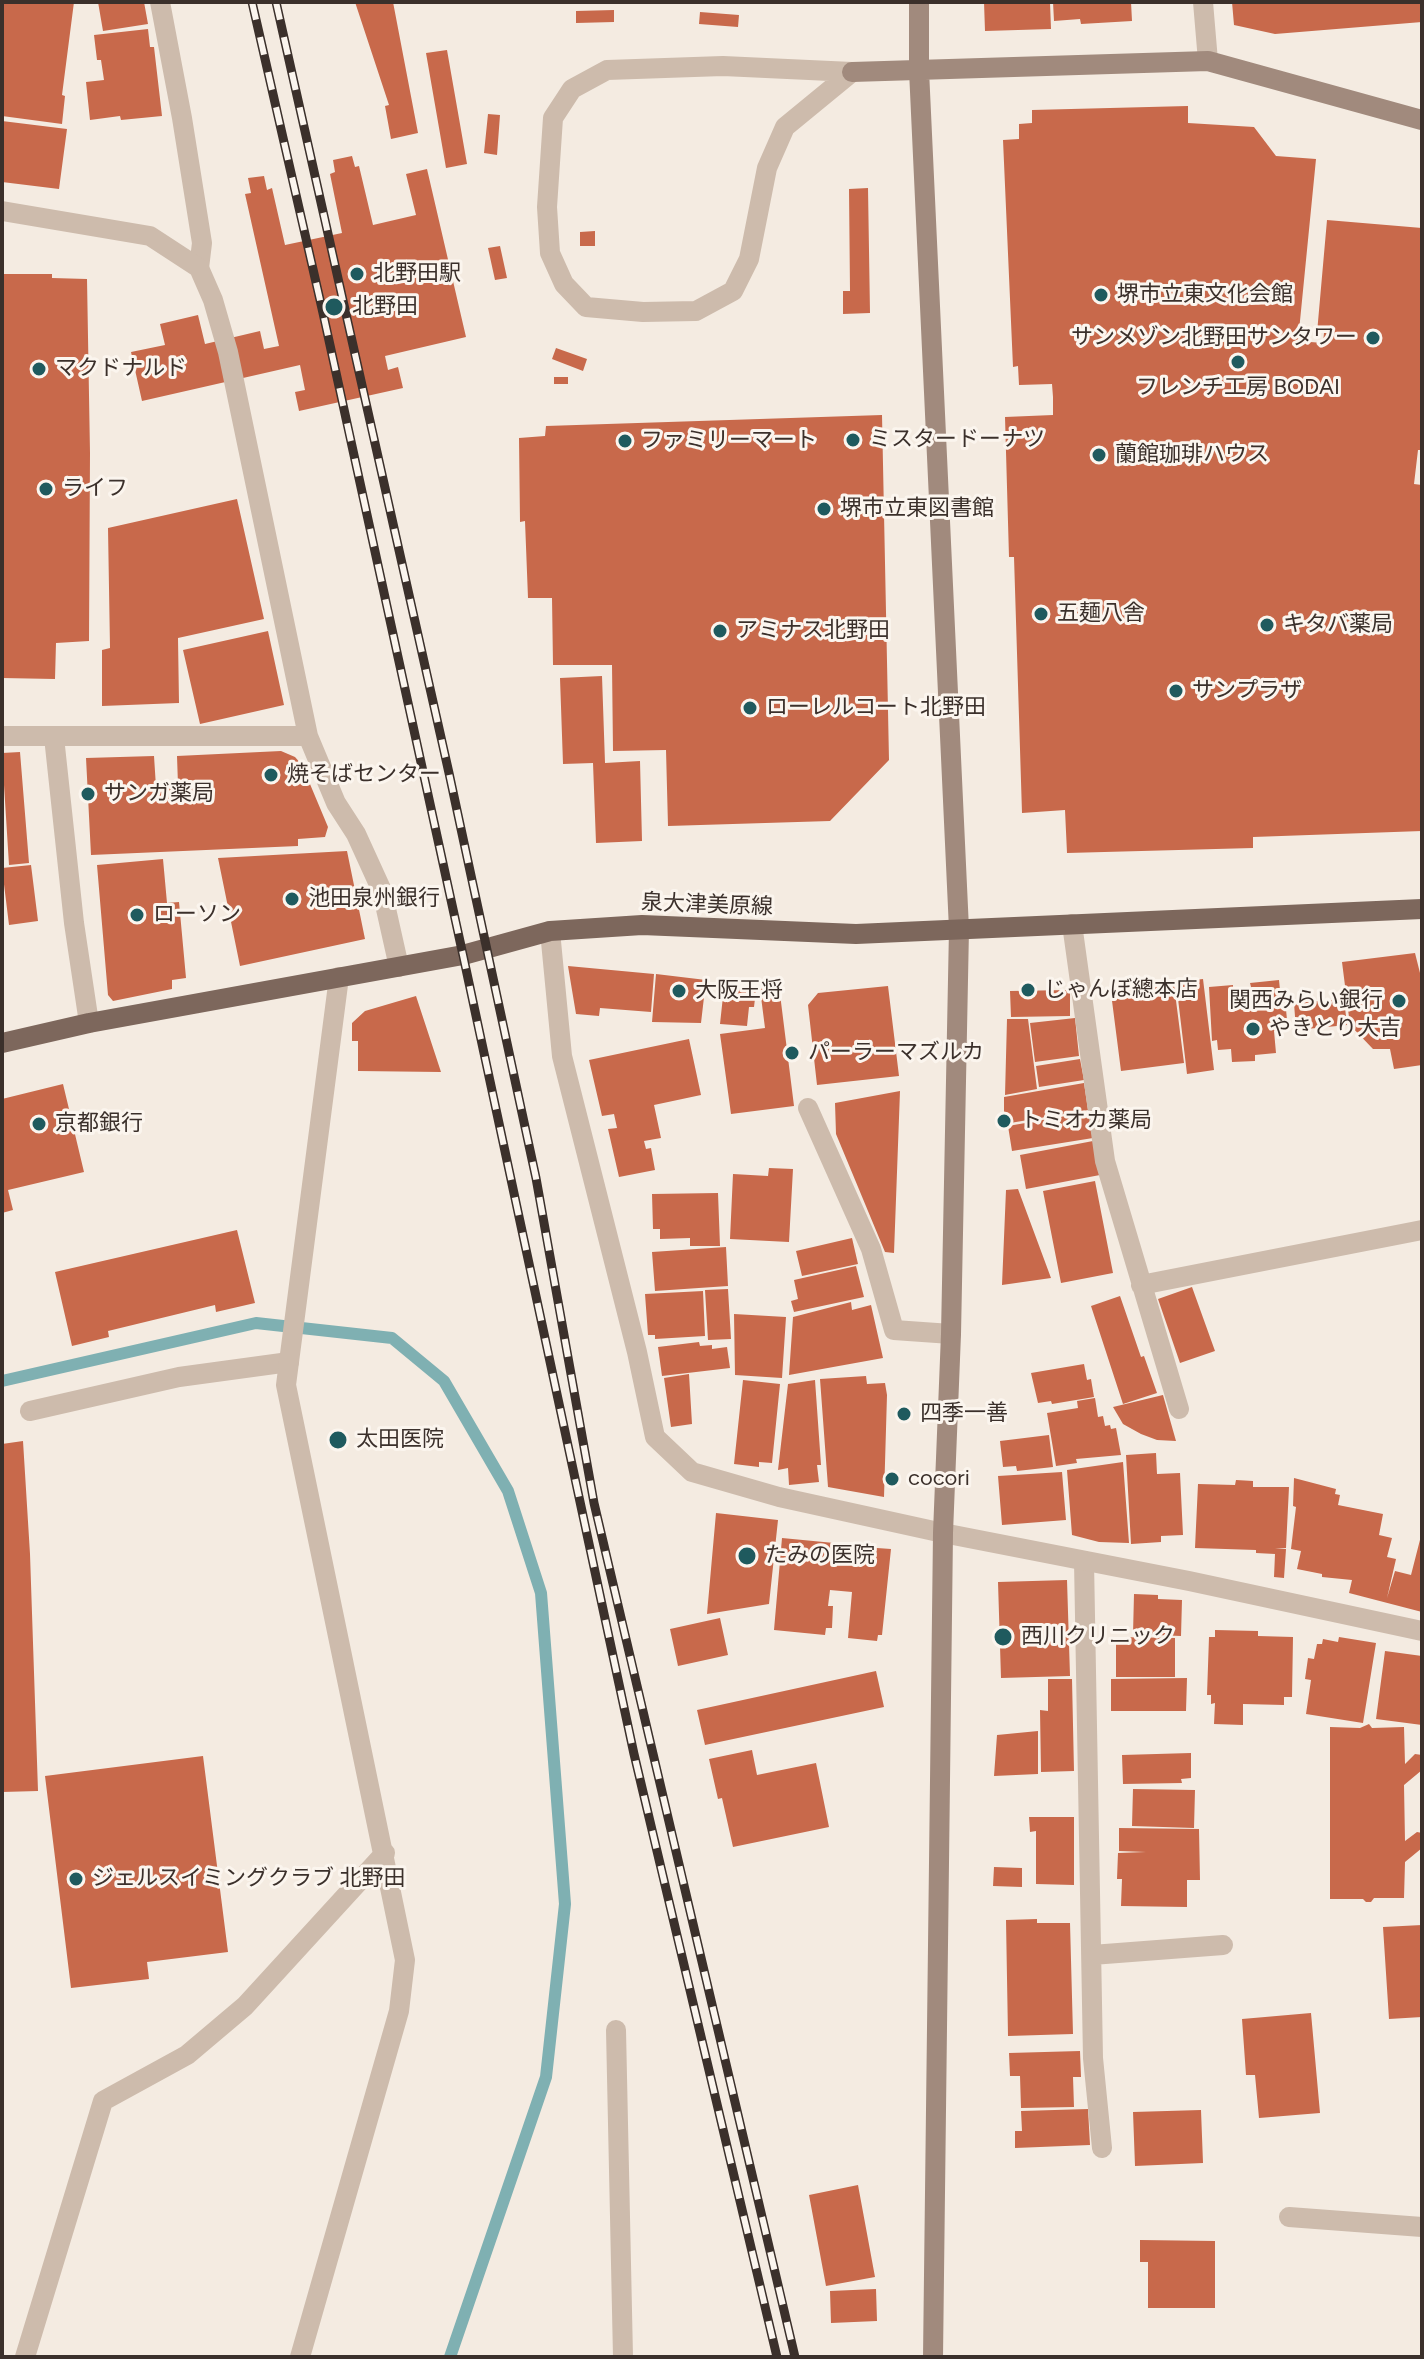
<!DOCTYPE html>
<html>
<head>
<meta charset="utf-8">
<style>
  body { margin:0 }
  #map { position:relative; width:1424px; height:2359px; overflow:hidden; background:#f4ebe1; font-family:Figtree,sans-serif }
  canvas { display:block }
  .frame { position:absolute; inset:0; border:4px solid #3b302b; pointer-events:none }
</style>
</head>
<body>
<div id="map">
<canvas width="1424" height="2359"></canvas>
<div class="frame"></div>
</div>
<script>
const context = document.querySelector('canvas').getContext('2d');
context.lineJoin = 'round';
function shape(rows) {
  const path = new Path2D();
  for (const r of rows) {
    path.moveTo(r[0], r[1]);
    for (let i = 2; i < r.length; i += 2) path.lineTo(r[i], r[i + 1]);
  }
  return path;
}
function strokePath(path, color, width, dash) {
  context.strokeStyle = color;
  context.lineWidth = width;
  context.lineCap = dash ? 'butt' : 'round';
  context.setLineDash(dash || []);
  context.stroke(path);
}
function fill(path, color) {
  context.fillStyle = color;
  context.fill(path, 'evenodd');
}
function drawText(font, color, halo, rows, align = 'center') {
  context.font = font + ' Figtree,"Noto Sans JP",sans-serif';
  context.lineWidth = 6;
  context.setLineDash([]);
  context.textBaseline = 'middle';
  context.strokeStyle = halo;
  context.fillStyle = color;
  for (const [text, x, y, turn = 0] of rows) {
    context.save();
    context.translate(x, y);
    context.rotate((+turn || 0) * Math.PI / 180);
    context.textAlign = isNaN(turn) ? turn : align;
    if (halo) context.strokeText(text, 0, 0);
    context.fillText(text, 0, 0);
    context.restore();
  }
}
const stream = shape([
  [2,1381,256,1323,392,1338,444,1381,508,1491,541,1593,565,1904,546,2077,450,2357]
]);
const building = shape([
  [2,2,74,2,62,95,65,96,62,124,2,116],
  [98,2,144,2,148,24,103,31],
  [355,2,393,2,418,133,391,139,385,106,389,105],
  [984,2,1050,2,1051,29,985,31],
  [1053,2,1131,2,1132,21,1081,24,1080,19,1054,21],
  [1232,2,1422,2,1422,22,1275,34,1234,25],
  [614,10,614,22,576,23,576,11],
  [700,12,739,15,738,27,699,24],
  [148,29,150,47,154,47,162,116,121,120,120,116,90,120,86,82,104,80,101,60,97,60,94,35],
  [447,50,467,164,446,168,426,53],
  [1188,106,1188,123,1254,127,1276,156,1316,159,1298,341,1323,343,1324,333,1317,333,1327,220,1422,228,1422,450,1418,450,1414,484,1422,485,1422,831,1253,837,1253,848,1067,853,1065,810,1022,813,1014,557,1009,557,1005,417,1053,415,1053,397,1052,384,1019,385,1018,366,1013,367,1003,140,1019,139,1019,124,1032,123,1032,110],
  [488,114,500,115,497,155,484,153],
  [2,121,67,129,59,189,2,182],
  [352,156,355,167,359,166,373,225,416,215,406,174,427,169,466,337,385,356,388,370,398,367,403,388,299,411,295,392,305,390,300,365,142,401,131,352,165,345,160,324,198,315,205,344,260,331,264,349,279,346,245,194,251,193,248,178,264,176,267,190,272,188,285,245,342,233,330,174,335,172,333,160],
  [868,188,870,313,843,314,843,291,850,291,849,189],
  [595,231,595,246,580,246,580,232],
  [500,246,507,278,495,280,488,248],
  [2,274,52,274,52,278,87,279,90,453,89,641,56,643,55,679,2,678],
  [556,348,587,359,583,371,552,359],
  [554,377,568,377,568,384,554,384],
  [882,415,889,760,830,821,668,826,666,750,613,751,612,665,553,665,552,598,528,598,525,521,520,522,519,438,545,436,546,426],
  [237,499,264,619,178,638,179,703,102,706,102,650,110,648,108,528],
  [268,631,284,705,200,724,183,650],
  [602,676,605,763,640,761,642,841,596,843,593,763,563,764,560,678],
  [281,751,295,757,302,765,328,827,325,837,298,839,298,846,91,855,86,758,154,756,156,787,178,785,177,756],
  [20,752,29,863,9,865,2,753],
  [347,851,365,939,240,966,218,858],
  [163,859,167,903,179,902,186,978,172,980,172,989,113,1001,108,995,97,865],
  [31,865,38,921,9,925,2,868],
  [1415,953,1422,981,1422,1065,1394,1069,1390,1049,1373,1049,1350,1025,1342,962],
  [568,966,654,974,651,1012,600,1008,599,1016,576,1014],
  [656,974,706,980,701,1023,652,1022],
  [1203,979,1214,1070,1187,1074,1176,982],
  [1279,980,1280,990,1284,989,1288,1030,1274,1031,1276,1053,1255,1055,1255,1061,1232,1062,1231,1049,1218,1050,1217,1040,1212,1041,1209,987,1233,985,1233,989,1251,987,1250,983],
  [1174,985,1184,1063,1121,1071,1111,993],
  [779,986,794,1106,731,1114,720,1034,765,1028,760,989],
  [888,986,899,1076,817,1085,808,1005,818,993],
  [724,987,756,990,754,1007,749,1007,747,1026,720,1024],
  [1070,990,1070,1016,1011,1017,1010,991],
  [416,996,441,1072,358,1071,358,1041,352,1041,352,1023,365,1011],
  [1344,999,1347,1025,1296,1030,1294,1003],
  [1075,1018,1079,1056,1035,1062,1030,1023],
  [1007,1019,1028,1019,1037,1089,1005,1095],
  [689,1039,701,1095,654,1105,661,1138,644,1141,646,1149,651,1148,655,1170,619,1177,608,1129,617,1128,614,1114,602,1116,589,1060],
  [1080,1059,1084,1080,1039,1087,1036,1066],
  [1084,1083,1088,1110,1004,1124,1004,1097],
  [63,1084,84,1172,8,1190,13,1210,2,1213,2,1099],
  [900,1091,894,1253,885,1252,836,1134,835,1103],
  [1089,1112,1093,1138,1012,1151,1008,1126],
  [1093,1141,1100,1175,1026,1189,1020,1155],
  [769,1168,793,1169,789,1242,730,1239,733,1174,768,1176],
  [1095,1181,1113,1273,1061,1283,1043,1191],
  [1018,1189,1051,1278,1002,1285,1006,1190],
  [718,1193,720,1246,690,1246,690,1238,660,1239,660,1229,653,1229,652,1194],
  [237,1230,255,1303,216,1312,215,1305,108,1331,109,1337,72,1346,55,1272],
  [852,1238,858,1264,802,1276,796,1251],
  [726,1247,728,1286,655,1291,652,1252],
  [856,1266,864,1297,794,1312,791,1301,798,1299,794,1280],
  [1192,1287,1215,1351,1180,1363,1158,1299],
  [728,1289,731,1339,708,1340,705,1290],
  [703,1291,705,1336,655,1339,655,1335,648,1335,645,1294],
  [1120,1296,1141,1357,1144,1356,1157,1393,1123,1404,1091,1306],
  [851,1302,852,1310,871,1305,883,1358,789,1375,793,1317],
  [734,1314,786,1317,782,1378,735,1375],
  [699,1342,700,1346,712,1345,712,1349,727,1347,730,1368,662,1376,658,1347],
  [1084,1364,1087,1380,1091,1379,1094,1397,1052,1404,1051,1401,1038,1403,1031,1373],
  [689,1374,692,1424,671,1427,664,1378],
  [866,1376,867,1384,885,1383,887,1395,884,1497,828,1487,820,1379],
  [743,1380,780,1384,772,1463,759,1462,759,1467,734,1464],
  [815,1380,821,1465,817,1465,819,1482,789,1485,788,1468,778,1470,788,1384],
  [1163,1395,1176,1441,1157,1440,1141,1434,1123,1424,1113,1407],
  [1095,1398,1098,1417,1103,1416,1105,1426,1110,1425,1111,1429,1116,1428,1121,1455,1076,1459,1077,1463,1056,1466,1047,1413,1078,1408,1077,1401],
  [1049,1435,1053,1467,1017,1471,1016,1466,1003,1467,1000,1441],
  [23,1441,30,1554,38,1791,2,1792,2,1444],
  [1156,1453,1157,1474,1180,1473,1183,1535,1161,1536,1161,1542,1131,1544,1126,1455],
  [1123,1462,1129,1543,1099,1542,1072,1535,1067,1470],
  [1062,1472,1066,1520,1002,1525,998,1476],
  [1294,1478,1336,1489,1335,1494,1340,1495,1338,1505,1383,1514,1379,1535,1392,1538,1387,1557,1396,1559,1387,1598,1395,1571,1411,1575,1422,1532,1422,1612,1349,1593,1352,1580,1322,1577,1322,1574,1297,1569,1301,1551,1291,1549,1296,1507,1293,1506],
  [1236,1480,1253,1481,1253,1487,1289,1487,1286,1548,1275,1549,1286,1549,1284,1578,1274,1577,1275,1554,1256,1553,1256,1550,1195,1548,1198,1484,1235,1485],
  [716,1513,778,1520,769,1604,707,1614],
  [782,1538,834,1543,833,1557,848,1559,849,1546,891,1549,882,1635,878,1635,877,1641,848,1638,852,1592,830,1590,828,1606,833,1606,832,1628,826,1628,825,1635,774,1630],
  [1067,1580,1070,1676,1001,1678,998,1582],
  [1134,1594,1158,1595,1158,1599,1182,1600,1181,1636,1133,1634],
  [720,1618,728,1655,678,1666,670,1629],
  [1215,1630,1258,1631,1258,1636,1293,1637,1292,1697,1284,1697,1284,1705,1243,1704,1243,1725,1214,1724,1215,1703,1211,1704,1211,1695,1207,1695,1209,1637,1215,1637],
  [1116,1637,1175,1638,1175,1677,1116,1677],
  [1339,1637,1376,1643,1363,1723,1306,1714,1311,1680,1305,1679,1308,1658,1314,1659,1317,1644,1322,1644,1323,1639,1338,1642],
  [1385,1651,1422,1656,1422,1725,1376,1719],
  [876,1671,884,1707,705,1745,697,1710],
  [1187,1678,1186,1711,1111,1711,1111,1679],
  [1048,1679,1072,1679,1074,1771,1041,1772,1040,1710,1048,1711],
  [1369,1724,1372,1728,1404,1727,1405,1764,1415,1754,1422,1755,1422,1770,1404,1785,1405,1841,1417,1832,1422,1833,1422,1848,1405,1862,1404,1898,1374,1898,1371,1902,1366,1902,1363,1899,1330,1899,1330,1727,1360,1728],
  [1038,1731,1038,1774,994,1776,997,1735],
  [752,1750,757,1775,816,1763,829,1827,733,1847,722,1798,718,1799,709,1759],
  [1191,1753,1191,1778,1181,1779,1182,1783,1123,1784,1122,1755],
  [203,1756,228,1952,147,1962,149,1979,71,1988,45,1776],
  [1133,1789,1195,1790,1194,1828,1132,1826],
  [1029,1817,1074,1817,1074,1885,1036,1884,1036,1831,1030,1832],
  [1119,1828,1199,1829,1200,1880,1187,1880,1187,1907,1121,1906,1122,1879,1117,1879,1118,1853,1146,1852,1119,1851],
  [994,1867,1022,1868,1022,1887,993,1886],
  [1037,1919,1037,1923,1070,1923,1073,2034,1008,2036,1006,1920],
  [1422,1925,1422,2017,1389,2019,1383,1927],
  [1311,2013,1320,2113,1259,2118,1255,2075,1246,2075,1242,2019],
  [1080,2051,1081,2077,1073,2077,1074,2107,1021,2108,1020,2076,1010,2076,1009,2053],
  [1088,2109,1090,2145,1015,2148,1015,2131,1022,2131,1021,2111],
  [1201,2110,1203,2163,1135,2166,1133,2112],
  [858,2185,875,2277,826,2286,809,2195],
  [1140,2240,1215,2241,1215,2308,1148,2308,1148,2262,1140,2262],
  [876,2289,877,2321,831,2323,830,2291]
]);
const lane = shape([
  [160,2,182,118,202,243,199,268],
  [723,66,852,72,785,127,767,168,749,259,733,291,696,311,643,312,586,307,564,284,550,253,547,207,553,118,572,89,607,70,723,66],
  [1072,924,1105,1161,1179,1409],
  [808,1108,871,1249,894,1330,951,1334],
  [1141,1285,1422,1230],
  [30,1411,179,1377,289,1362],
  [1084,1561,1093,2058,1102,2148],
  [1092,1955,1223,1945]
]);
const street = shape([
  [1203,2,1208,61],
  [2,211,150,236,199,268,213,300,228,352,308,736,336,803,356,834,382,891,399,967],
  [2,736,308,736],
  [54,737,74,923,89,1023],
  [550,931,562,1056,637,1352,655,1437,692,1472,779,1497,943,1533,1189,1581,1422,1631],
  [616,2030,623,2357],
  [1289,2217,1422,2227],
  [25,2357,103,2101,187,2055,245,2006,385,1853],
  [300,2357,399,2011,405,1960,286,1385,339,977]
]);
const secondary = shape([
  [919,2,919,70,959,929,951,1334,943,1533,933,2357],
  [852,72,1208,61,1422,120]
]);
const primary = shape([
  [2,1043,89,1023,463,955,550,931,642,925,856,934,1422,909]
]);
const rail = shape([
  [252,2,323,313,463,955,634,1754,777,2357],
  [276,2,449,773,536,1178,594,1503,795,2357]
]);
const markers = [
  [357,274,8,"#1f5a5e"],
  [1101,295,8,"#1f5a5e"],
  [334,307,10,"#1f5a5e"],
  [1373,338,8,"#1f5a5e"],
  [1238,362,8,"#1f5a5e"],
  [39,369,8,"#1f5a5e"],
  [853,440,8,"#1f5a5e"],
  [625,441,8,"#1f5a5e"],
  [1099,455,8,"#1f5a5e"],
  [46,489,8,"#1f5a5e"],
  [824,509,8,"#1f5a5e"],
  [1041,614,8,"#1f5a5e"],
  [1267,625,8,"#1f5a5e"],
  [720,631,8,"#1f5a5e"],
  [1176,691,8,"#1f5a5e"],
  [750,708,8,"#1f5a5e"],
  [271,775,8,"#1f5a5e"],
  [88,794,8,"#1f5a5e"],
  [292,899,8,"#1f5a5e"],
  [137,915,8,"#1f5a5e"],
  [1028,990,8,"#1f5a5e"],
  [679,991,8,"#1f5a5e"],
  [1399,1001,8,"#1f5a5e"],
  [1253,1029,8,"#1f5a5e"],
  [792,1053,8,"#1f5a5e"],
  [1004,1121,8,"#1f5a5e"],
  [39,1124,8,"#1f5a5e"],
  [904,1414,8,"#1f5a5e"],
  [338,1440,10,"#1f5a5e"],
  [892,1479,8,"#1f5a5e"],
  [747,1556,10,"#1f5a5e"],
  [1003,1637,10,"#1f5a5e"],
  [76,1879,8,"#1f5a5e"]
];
const poiNames = [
  ["北野田駅",373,274],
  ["堺市立東文化会館",1117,295],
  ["北野田",352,307],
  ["サンメゾン北野田サンタワー",1357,338,"right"],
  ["マクドナルド",55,369],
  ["フレンチ工房 BODAI",1238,388,"center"],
  ["ミスタードーナツ",869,440],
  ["ファミリーマート",641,441],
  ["蘭館珈琲ハウス",1115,455],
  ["ライフ",62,489],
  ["堺市立東図書館",840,509],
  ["五麺八舎",1057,614],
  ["キタバ薬局",1283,625],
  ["アミナス北野田",736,631],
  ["サンプラザ",1192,691],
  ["ローレルコート北野田",766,708],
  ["焼そばセンター",287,775],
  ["サンガ薬局",104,794],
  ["池田泉州銀行",308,899],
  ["ローソン",153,915],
  ["じゃんぼ總本店",1044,990],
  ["大阪王将",695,991],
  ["関西みらい銀行",1383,1001,"right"],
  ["やきとり大吉",1269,1029],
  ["パーラーマズルカ",808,1053],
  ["トミオカ薬局",1020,1121],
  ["京都銀行",55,1124],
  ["四季一善",920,1414],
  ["太田医院",356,1440],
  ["cocori",908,1479],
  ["たみの医院",765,1556],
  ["西川クリニック",1021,1637],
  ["ジェルスイミングクラブ 北野田",92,1879]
];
const streetNames = [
  ["泉大津美原線",707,905,2]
];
strokePath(stream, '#7fb0b2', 12);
fill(building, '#c8694b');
strokePath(lane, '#cdbbac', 20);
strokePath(street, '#cdbbac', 20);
strokePath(secondary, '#a18a7d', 20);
strokePath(primary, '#7d675c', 20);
strokePath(rail, '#3b302b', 9);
strokePath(rail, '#fbf5ee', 6, [18]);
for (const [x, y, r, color] of markers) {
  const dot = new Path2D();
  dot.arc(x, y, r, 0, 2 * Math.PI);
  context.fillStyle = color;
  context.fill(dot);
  strokePath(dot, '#fbf5ee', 3);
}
drawText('22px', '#3b302b', '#fbf5ee', poiNames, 'left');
drawText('22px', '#3b302b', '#fbf5ee', streetNames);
</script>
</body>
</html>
